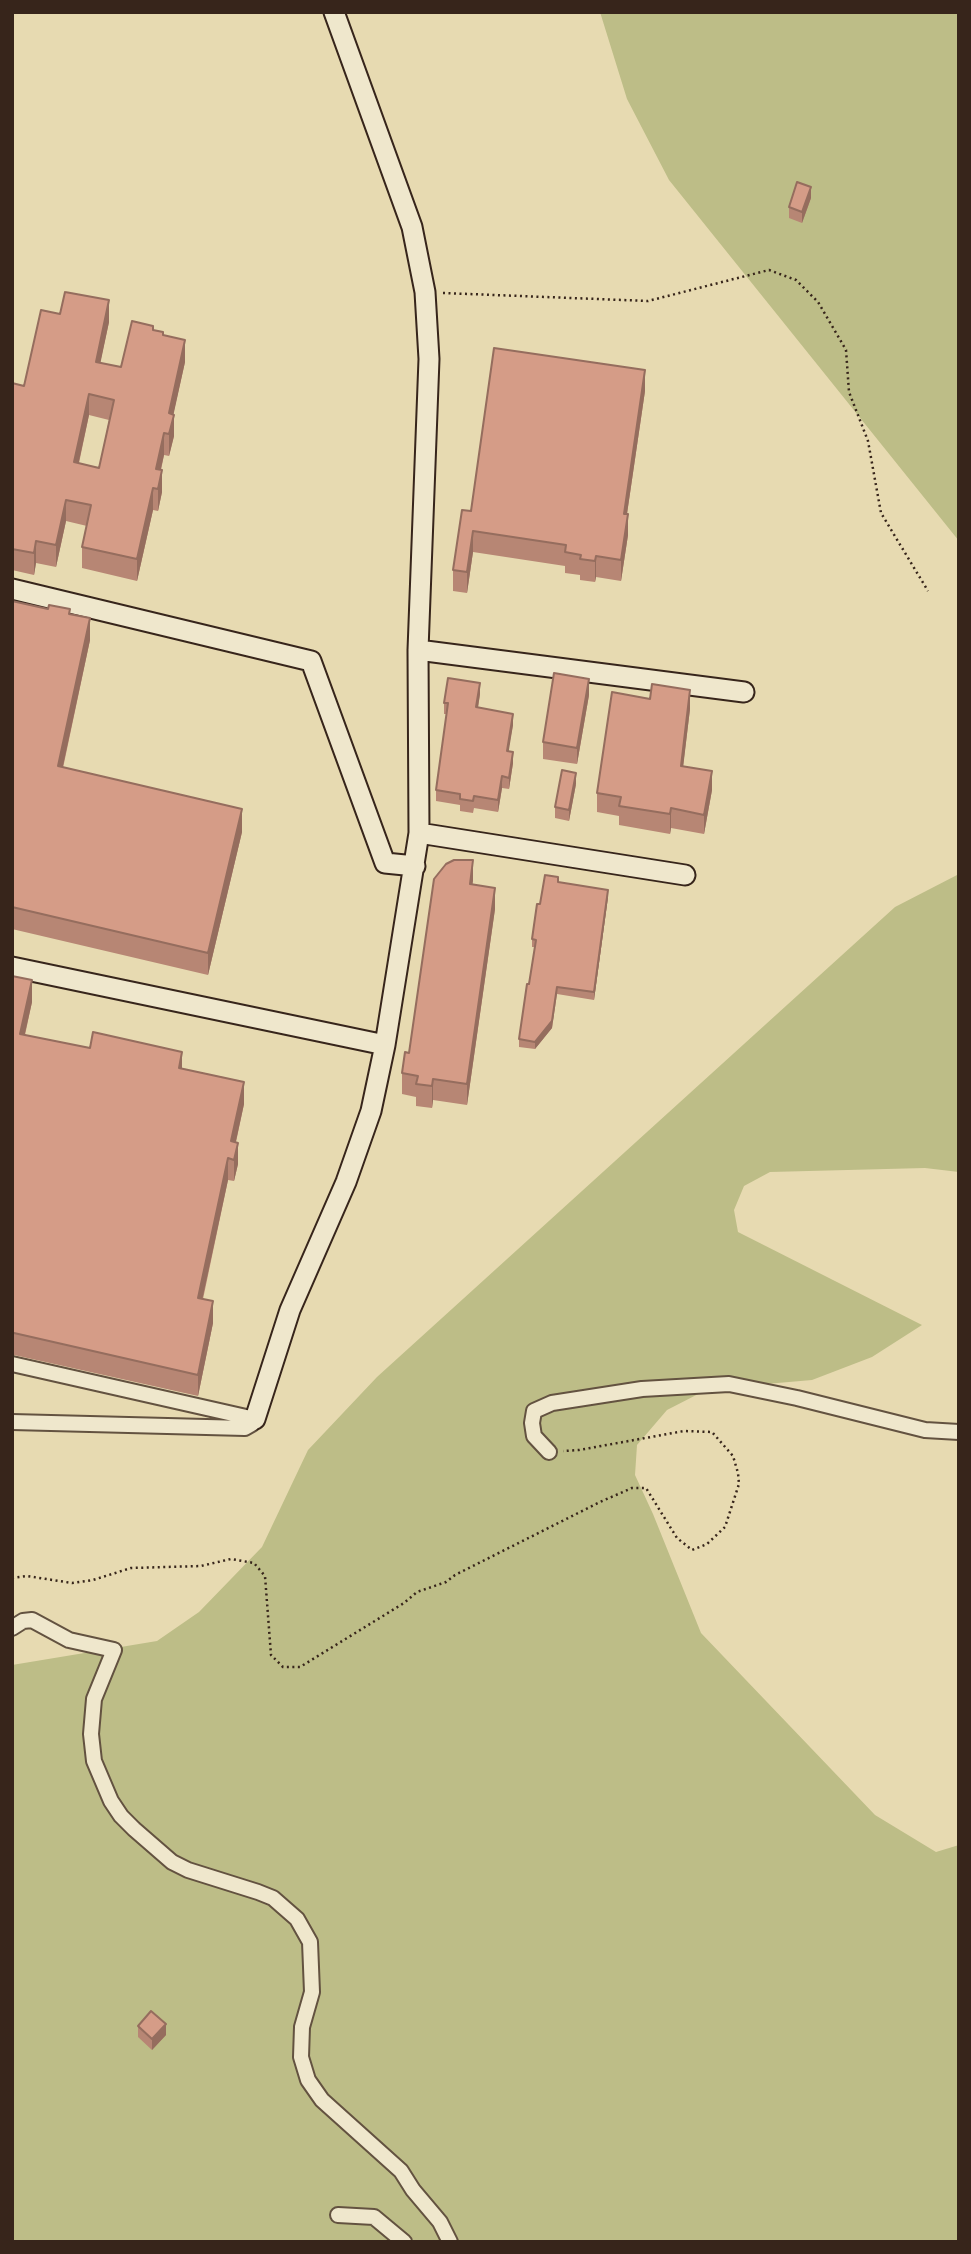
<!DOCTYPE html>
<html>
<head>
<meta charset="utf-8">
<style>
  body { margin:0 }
  #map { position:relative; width:971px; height:2254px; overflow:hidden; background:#e7dab1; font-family:"IM FELL French Canon",serif }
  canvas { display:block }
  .frame { position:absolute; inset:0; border:14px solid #37251b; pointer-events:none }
</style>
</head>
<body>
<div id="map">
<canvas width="971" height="2254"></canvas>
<div class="frame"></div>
</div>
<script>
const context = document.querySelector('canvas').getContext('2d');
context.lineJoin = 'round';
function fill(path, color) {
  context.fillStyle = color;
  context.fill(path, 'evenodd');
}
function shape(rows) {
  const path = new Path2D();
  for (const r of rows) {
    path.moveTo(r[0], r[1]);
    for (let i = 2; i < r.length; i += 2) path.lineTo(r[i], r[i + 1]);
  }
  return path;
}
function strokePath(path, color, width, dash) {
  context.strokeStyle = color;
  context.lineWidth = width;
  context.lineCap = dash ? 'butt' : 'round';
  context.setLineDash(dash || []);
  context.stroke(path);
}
const green = shape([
  [600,12,959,12,959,541,669,180,627,99],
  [959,874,959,1172,925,1168,770,1172,744,1186,734,1210,738,1232,922,1325,872,1357,812,1380,708,1389,667,1410,637,1445,635,1475,653,1514,701,1633,875,1815,936,1852,959,1845,959,2242,12,2242,12,1665,157,1641,199,1612,262,1547,308,1450,377,1377,895,907]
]);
const path = shape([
  [443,293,648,301,769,270,796,280,818,302,846,350,849,392,868,441,881,513,928,591],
  [12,1578,27,1576,72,1583,93,1580,131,1568,201,1566,231,1559,254,1563,265,1576,271,1655,283,1667,300,1667,404,1603,417,1592,446,1582,455,1575,600,1502,632,1488,646,1488,677,1538,692,1550,707,1544,725,1527,739,1484,738,1473,733,1456,712,1432,684,1431,579,1450,563,1451]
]);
const street = shape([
  [12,1364,255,1419],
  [12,1422,245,1428,252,1424,255,1419],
  [549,1452,534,1436,532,1423,534,1411,552,1403,642,1389,729,1384,797,1398,925,1430,959,1432],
  [12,1628,23,1621,32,1620,69,1640,114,1650,94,1699,91,1734,94,1761,111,1801,121,1816,134,1829,172,1862,188,1870,258,1892,273,1898,297,1919,310,1942,312,1992,302,2027,301,2057,308,2080,322,2100,401,2171,413,2190,440,2222,450,2242],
  [338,2215,374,2217,404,2242]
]);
const secondary = shape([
  [12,589,311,661,385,863,415,866],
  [418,650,744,692],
  [419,833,685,875],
  [12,967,385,1045],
  [255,1419,290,1310,346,1182,371,1111,385,1045,419,833,418,650,429,359,425,292,412,227,334,12]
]);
const wall = shape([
  [811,198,802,223,789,218,789,207],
  [60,314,109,322,100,363,121,367,153,330,163,335,185,362,173,415,174,436,169,456,164,455,161,470,162,492,158,511,153,510,137,581,82,568,82,547,87,526,66,521,56,567,36,563,34,575,12,570,12,383,24,386],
  [89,415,109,420,99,468,79,463],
  [645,391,627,514,628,535,621,581,596,577,595,582,580,580,580,575,565,573,565,566,473,552,467,593,453,591,453,570,471,511],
  [12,601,70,614,90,640,63,768,242,832,208,975,12,929],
  [480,694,478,708,513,725,508,751,513,763,509,789,502,788,498,812,474,808,473,813,460,811,460,805,436,801,436,790,447,714,444,714,444,703],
  [589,695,577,764,543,759,543,742],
  [690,709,683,766,712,790,704,834,671,828,670,834,619,825,619,816,597,812,597,793],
  [576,784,569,821,555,818,555,807],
  [558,882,608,897,594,1000,557,994,552,1028,535,1049,519,1047,519,1039,535,947,532,947,532,939,540,904],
  [473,885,495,909,467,1105,433,1100,432,1108,416,1106,416,1097,402,1094,402,1073],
  [12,976,32,1002,25,1035,182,1069,244,1104,236,1142,238,1164,234,1181,228,1180,203,1299,213,1323,198,1396,14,1355,12,1355],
  [138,2026,166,2035,152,2050,138,2037]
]);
const shadedWall = shape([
  [811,187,811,198,802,223,802,212],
  [109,300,109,322,96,384,96,362],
  [185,340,185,362,169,435,169,413],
  [645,370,645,391,624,534,624,514],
  [89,394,89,415,74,484,74,462],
  [174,415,174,436,169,456,169,434],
  [164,433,164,455,156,490,156,469],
  [162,470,162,492,158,511,158,489],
  [153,488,153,510,137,581,137,559],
  [66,500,66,521,56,567,56,545],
  [628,514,628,535,621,581,621,560],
  [473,531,473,552,467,593,467,572],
  [36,541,36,563,34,575,34,553],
  [596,556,596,577,595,582,595,561],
  [90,618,90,640,58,789,58,766],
  [589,679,589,695,577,764,577,748],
  [480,683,480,694,476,719,476,707],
  [690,690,690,709,681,785,681,766],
  [513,714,513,725,507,762,507,751],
  [513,752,513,763,509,789,509,778],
  [712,771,712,790,704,834,704,815],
  [576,773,576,784,569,821,569,810],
  [502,776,502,788,498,812,498,800],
  [671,808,671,828,670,834,670,814],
  [242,809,242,832,208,975,208,953],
  [473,860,473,881,470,906,470,884],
  [495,888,495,909,467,1105,467,1084],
  [608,890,608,897,594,1000,594,992],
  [32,980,32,1002,20,1055,20,1034],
  [557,987,552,1028,535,1049,535,1042],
  [182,1052,182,1073,179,1068],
  [433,1079,433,1100,432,1108,432,1086],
  [244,1082,244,1104,232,1159,231,1141],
  [238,1143,238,1164,234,1181,234,1160],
  [228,1158,228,1180,198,1319,198,1298],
  [213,1301,213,1323,198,1396,198,1375],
  [14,1333,14,1355,12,1355,12,1334],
  [166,2024,166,2035,152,2050,152,2039]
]);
const building = shape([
  [797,182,811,187,802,212,789,207,797,182],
  [65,292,109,300,96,362,121,367,132,321,153,326,153,330,163,332,163,335,185,340,169,413,174,415,169,434,164,433,156,469,162,470,158,489,153,488,137,559,82,547,91,505,66,500,56,545,36,541,34,553,12,549,12,383,24,386,41,310,60,314,65,292],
  [89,394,114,400,99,468,74,462,89,394],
  [494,348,645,370,624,514,628,514,621,560,596,556,595,561,580,559,581,555,565,552,566,545,473,531,467,572,453,570,462,510,471,511,494,348],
  [12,601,48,609,49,605,70,609,69,614,90,618,58,766,242,809,208,953,12,907,12,601],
  [554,673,589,679,577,748,543,742,554,673],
  [448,678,480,683,476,707,513,714,507,751,513,752,509,778,502,776,498,800,474,796,473,801,460,799,460,794,436,790,448,703,444,703,448,678],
  [652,684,690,690,681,766,712,771,704,815,671,808,670,814,619,806,621,797,597,793,612,692,650,699,652,684],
  [562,770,576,773,569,810,555,807,562,770],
  [454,860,473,860,470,884,495,888,467,1084,433,1079,432,1086,416,1084,418,1076,402,1073,405,1052,409,1053,434,879,446,864,454,860],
  [545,875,558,877,558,882,608,890,594,992,557,987,552,1021,535,1042,519,1039,527,984,529,984,536,940,532,939,537,904,540,904,545,875],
  [12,976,32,980,20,1034,90,1048,93,1032,182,1052,179,1068,244,1082,231,1141,238,1143,234,1160,228,1158,198,1298,213,1301,198,1375,14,1333,12,1334,12,976],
  [151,2011,166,2024,152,2039,138,2026,151,2011]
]);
fill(green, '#bdbd87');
strokePath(street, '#635240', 18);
strokePath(secondary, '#37251b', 23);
strokePath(path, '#37251b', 2.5, [2, 3.5]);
strokePath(street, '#efe7cc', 14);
strokePath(secondary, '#efe7cc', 19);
fill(wall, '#b78674');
fill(shadedWall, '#956d5e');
fill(building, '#d59c87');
strokePath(building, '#956d5e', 2);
</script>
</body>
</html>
